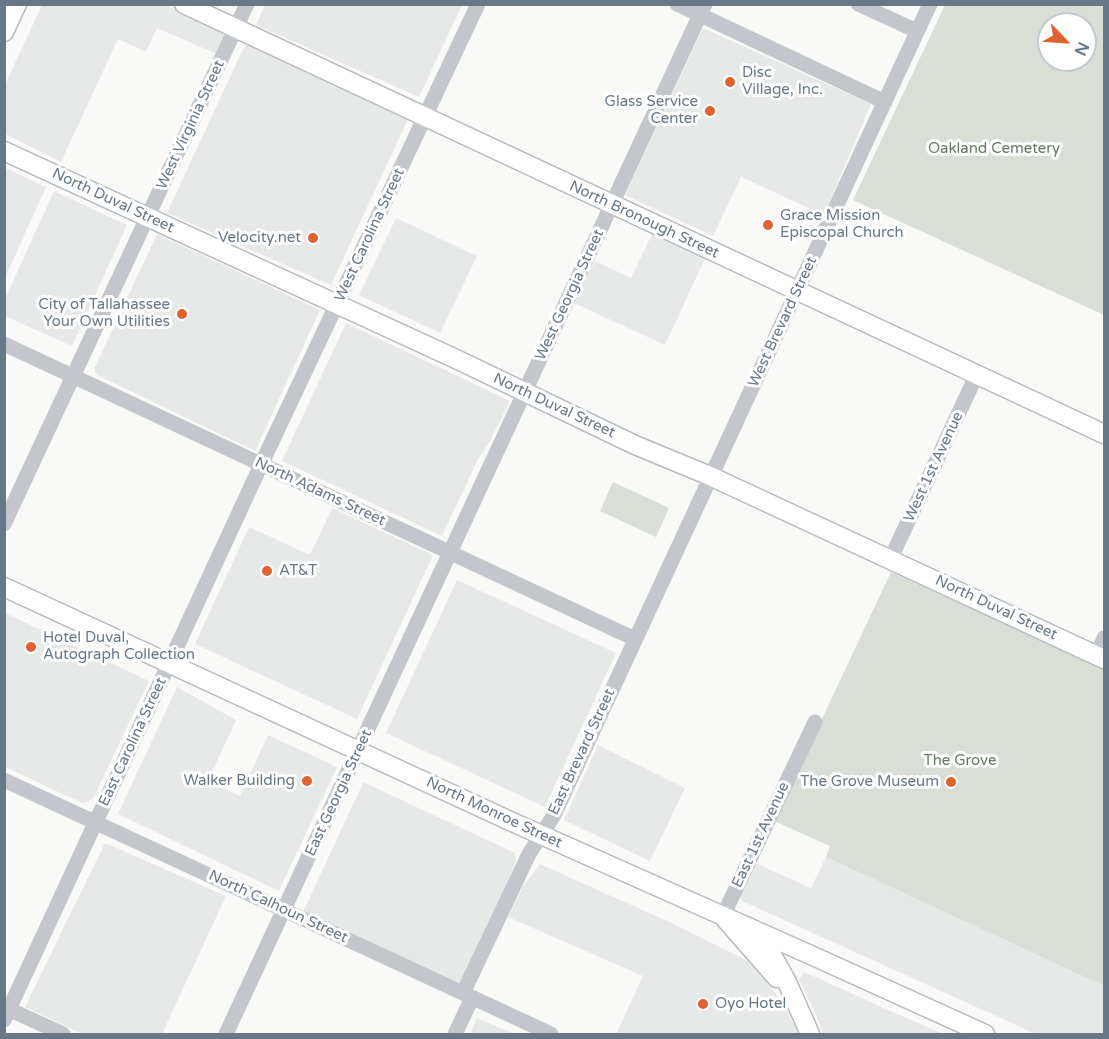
<!DOCTYPE html>
<html>
<head>
<meta charset="utf-8">
<style>
  body { margin:0 }
  #map { position:relative; width:1109px; height:1039px; overflow:hidden; background:#f9f9f7; font-family:"Varela Round",sans-serif }
  canvas { display:block }
  .frame { position:absolute; inset:0; border:6px solid #697888; pointer-events:none }
  .north { position:absolute; left:1037px; top:12px; width:60px; height:60px; box-sizing:border-box; background:#fff; border:2px solid #c3c9cf; border-radius:50%; rotate:115deg; font-size:16px; font-weight:700; line-height:24px; text-align:center; color:#697888 }
  .north::after { content:''; display:block; margin:auto; width:21px; height:27px; background:#e1622f; clip-path:polygon(50% 0,100% 100%,50% 72%,0 100%) }
</style>
</head>
<body>
<div id="map">
<canvas width="1109" height="1039"></canvas>
<div class="frame"></div>
<div class="north">N</div>
</div>
<script>
const context = document.querySelector('canvas').getContext('2d');
context.lineJoin = 'round';
function fill(path, color) {
  context.fillStyle = color;
  context.fill(path, 'evenodd');
}
function shape(rows) {
  const path = new Path2D();
  for (const r of rows) {
    path.moveTo(r[0], r[1]);
    for (let i = 2; i < r.length; i += 2) path.lineTo(r[i], r[i + 1]);
  }
  return path;
}
function strokePath(path, color, width, dash) {
  context.strokeStyle = color;
  context.lineWidth = width;
  context.lineCap = dash ? 'butt' : 'round';
  context.setLineDash(dash || []);
  context.stroke(path);
}
function drawText(font, color, halo, rows, align = 'center') {
  context.font = font + ' "Varela Round",sans-serif';
  context.lineWidth = 6;
  context.setLineDash([]);
  context.textBaseline = 'middle';
  context.strokeStyle = halo;
  context.fillStyle = color;
  for (const [text, x, y, turn = 0] of rows) {
    context.save();
    context.translate(x, y);
    context.rotate((+turn || 0) * Math.PI / 180);
    context.textAlign = isNaN(turn) ? turn : align;
    if (halo) context.strokeText(text, 0, 0);
    context.fillText(text, 0, 0);
    context.restore();
  }
}
const built = shape([
  [42,5,166,5,219,28,226,34,217,54,157,28,146,52,118,39,61,162,5,134,5,85],
  [265,5,265,4,462,5,419,97,256,25],
  [703,28,871,104,824,215,741,177,713,236,625,195],
  [249,42,409,117,331,285,167,213,243,49],
  [5,168,46,187,5,278],
  [54,191,127,225,72,346,5,316,5,299],
  [396,218,477,256,440,333,359,295],
  [654,230,707,254,665,345,574,303,595,261,631,278],
  [157,234,320,310,255,451,97,375,95,372,95,367],
  [346,323,510,401,491,439,477,461,442,536,282,461],
  [332,508,433,555,357,719,195,644,249,527,310,555],
  [457,580,616,653,545,807,386,733],
  [5,613,149,681,94,797,89,801,82,803,5,767],
  [177,687,236,720,208,781,240,796,268,735,337,767,279,891,118,814],
  [598,745,685,788,650,861,564,820],
  [363,783,365,783,515,853,516,860,495,914,462,982,456,982,303,912],
  [105,843,226,896,162,1034,82,1034,25,1007],
  [826,857,1104,986,1104,1034,1036,1034,742,901,740,895,755,863,811,888],
  [540,864,669,922,752,963,782,1002,799,1034,616,1034,643,976,508,917,524,885],
  [804,972,886,1009,943,1034,823,1034,815,1012,799,980],
  [477,1018,515,1034,470,1034]
]);
const green = shape([
  [945,5,1104,5,1104,315,853,200],
  [1049,24,1085,24,1085,60,1049,60],
  [613,482,669,508,656,537,600,511],
  [891,572,1104,669,1104,986,826,857,830,846,774,821]
]);
const minor = shape([
  [677,4,885,102],
  [858,4,917,31],
  [4,344,635,639],
  [4,524,247,4],
  [890,560,977,374],
  [1097,655,1104,638],
  [4,780,551,1034],
  [723,916,815,722],
  [463,993,529,854,554,815,930,4],
  [4,1007,63,1034],
  [4,1020,261,465,478,4],
  [226,1034,705,4],
  [455,1034,472,998]
]);
const major = shape([
  [184,4,1104,434],
  [4,32,17,4],
  [4,151,456,359,635,445,710,476,1104,659],
  [4,587,510,821,813,956,985,1034],
  [726,920,777,978],
  [759,932,787,982,810,1034]
]);
const markers = [
  [730,82,6,"#e1622f"],
  [710,111,6,"#e1622f"],
  [768,225,6,"#e1622f"],
  [313,238,6,"#e1622f"],
  [182,314,6,"#e1622f"],
  [267,571,6,"#e1622f"],
  [31,647,6,"#e1622f"],
  [307,781,6,"#e1622f"],
  [951,782,6,"#e1622f"],
  [703,1004,6,"#e1622f"]
];
const poiNames = [
  ["Disc",742,73],
  ["Village, Inc.",742,90],
  ["Glass Service",698,102,"right"],
  ["Center",698,119,"right"],
  ["Grace Mission",780,216],
  ["Episcopal Church",780,233],
  ["Velocity.net",301,238,"right"],
  ["City of Tallahassee",170,305,"right"],
  ["Your Own Utilities",170,322,"right"],
  ["AT&T",279,571],
  ["Hotel Duval,",43,638],
  ["Autograph Collection",43,655],
  ["Walker Building",295,781,"right"],
  ["The Grove Museum",939,782,"right"],
  ["Oyo Hotel",715,1004]
];
const streetNames = [
  ["West Virginia Street",191,125,-65],
  ["North Duval Street",113,201,25],
  ["North Bronough Street",644,220,25],
  ["West Carolina Street",370,235,-65],
  ["West Georgia Street",570,295,-65],
  ["West Brevard Street",783,322,-65],
  ["North Duval Street",554,406,25],
  ["West 1st Avenue",934,467,-65],
  ["North Adams Street",320,492,25],
  ["North Duval Street",996,608,25],
  ["East Carolina Street",133,742,-65],
  ["East Brevard Street",582,752,-65],
  ["East Georgia Street",339,793,-65],
  ["North Monroe Street",494,813,25],
  ["East 1st Avenue",761,835,-65],
  ["North Calhoun Street",278,907,25]
];
const parkNames = [
  ["Oakland Cemetery",994,149],
  ["The Grove",960,761]
];
fill(built, '#e7e8e8');
fill(green, '#d9ded6');
strokePath(major, '#b6babf', 21);
strokePath(minor, '#c3c6cb', 15);
strokePath(major, '#fff', 18);
for (const [x, y, r, color] of markers) {
  const dot = new Path2D();
  dot.arc(x, y, r, 0, 2 * Math.PI);
  context.fillStyle = color;
  context.fill(dot);
  strokePath(dot, '#fff', 2);
}
drawText('15px', '#697888', '#fff', poiNames, 'left');
drawText('15px', '#697888', '#fff', streetNames);
drawText('15px', '#667a63', '#fff', parkNames);
</script>
</body>
</html>
